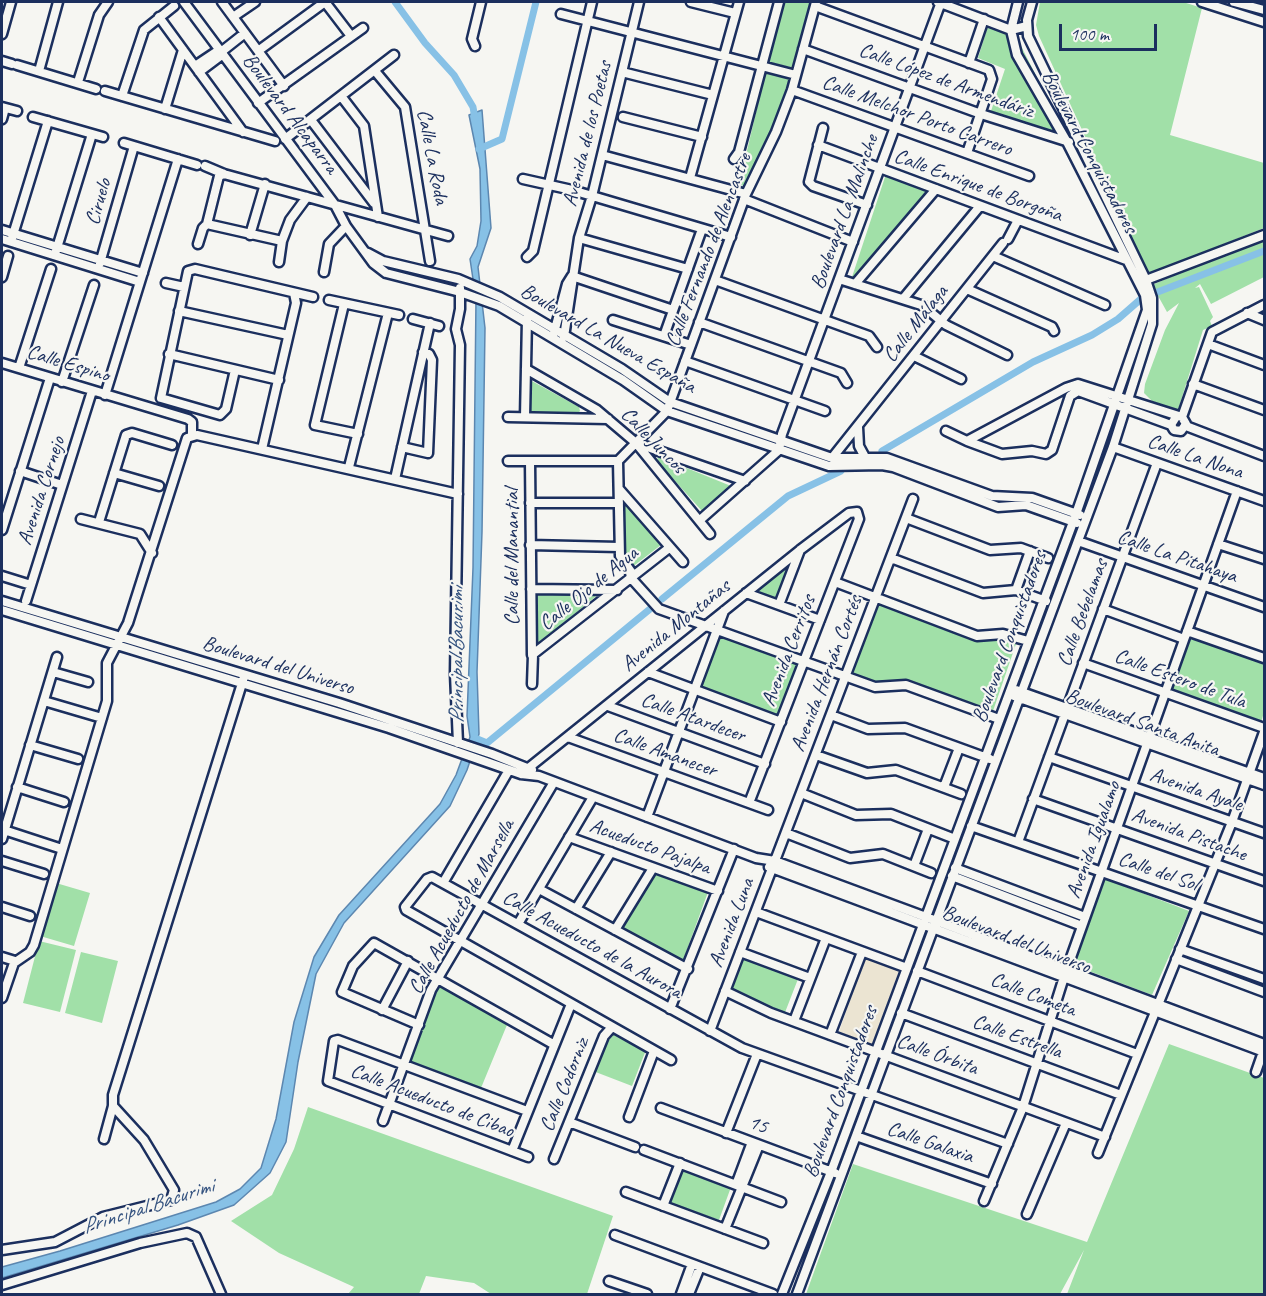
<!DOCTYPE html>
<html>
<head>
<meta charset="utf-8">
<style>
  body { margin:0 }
  #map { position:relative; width:1266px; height:1296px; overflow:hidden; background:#f6f6f2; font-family:Caveat,sans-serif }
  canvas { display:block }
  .frame { position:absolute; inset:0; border:3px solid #1b2f5e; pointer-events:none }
  .scale { position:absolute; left:1059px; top:24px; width:98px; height:27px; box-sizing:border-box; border:3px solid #1b2f5e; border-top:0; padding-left:8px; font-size:18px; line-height:21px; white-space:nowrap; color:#1b2f5e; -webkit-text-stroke:4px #f6f6f2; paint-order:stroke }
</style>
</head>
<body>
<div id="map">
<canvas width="1266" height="1296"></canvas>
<div class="frame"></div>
<div class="scale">100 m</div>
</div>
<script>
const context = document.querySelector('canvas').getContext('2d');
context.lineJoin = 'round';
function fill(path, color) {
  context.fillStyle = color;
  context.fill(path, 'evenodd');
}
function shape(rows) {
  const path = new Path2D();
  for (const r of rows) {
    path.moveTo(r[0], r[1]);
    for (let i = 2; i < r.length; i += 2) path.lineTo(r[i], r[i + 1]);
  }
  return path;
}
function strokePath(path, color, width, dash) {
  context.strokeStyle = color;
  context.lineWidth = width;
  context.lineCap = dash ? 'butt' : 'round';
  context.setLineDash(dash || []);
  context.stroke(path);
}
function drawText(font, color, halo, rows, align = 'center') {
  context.font = font + ' Caveat,sans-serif';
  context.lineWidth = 4.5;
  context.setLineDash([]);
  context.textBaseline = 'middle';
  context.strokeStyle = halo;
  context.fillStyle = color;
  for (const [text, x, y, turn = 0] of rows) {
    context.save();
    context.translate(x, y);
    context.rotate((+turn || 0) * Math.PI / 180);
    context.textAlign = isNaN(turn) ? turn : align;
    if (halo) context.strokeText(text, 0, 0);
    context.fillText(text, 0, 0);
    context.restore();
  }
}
const built = shape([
  [865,956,900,968,872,1045,839,1032]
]);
const green = shape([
  [784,2,811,2,793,68,766,61],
  [1040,2,1183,2,1202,8,1170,135,1264,163,1264,228,1148,274,1039,36,1036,25],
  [989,23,1015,34,1062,127,1058,135,991,111,1005,69,978,58],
  [766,70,792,77,778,118,746,186,733,184,736,165,745,159],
  [886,174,930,190,857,278,852,277],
  [1264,237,1264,277,1211,304,1200,284,1195,288,1199,287,1213,317,1210,321,1212,326,1203,330,1178,410,1152,401,1144,393,1145,384,1165,330,1179,303,1167,312,1152,285],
  [530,380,579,407,580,411,577,414,529,412],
  [658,457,662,458,731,486,702,511,657,461],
  [623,499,661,545,631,568,621,557],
  [788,562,791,563,777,599,753,591],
  [532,591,600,593,533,648],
  [877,602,977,641,1004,639,1016,644,993,711,906,679,879,683,850,672],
  [718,632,798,661,777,717,698,687],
  [1189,635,1264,660,1264,712,1261,723,1170,691],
  [651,871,708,892,681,966,617,928],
  [1103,878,1189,911,1152,995,1073,965],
  [56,883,90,893,74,946,40,936],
  [39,941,76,950,60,1012,23,1003],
  [81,952,118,961,102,1023,65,1013],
  [737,956,798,979,784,1015,725,986],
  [435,978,509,1020,481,1088,406,1060],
  [615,1032,646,1050,632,1086,593,1071,605,1034],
  [1169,1044,1264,1078,1264,1294,1067,1294,1084,1250,1060,1294,806,1294,853,1164,1087,1242],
  [308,1107,613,1216,587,1294,491,1294,474,1283,426,1276,419,1294,348,1294,354,1287,279,1253,231,1221,272,1195,294,1149],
  [680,1169,731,1187,719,1220,668,1202]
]);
const water = shape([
  [482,110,491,228,478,267,485,328,482,532,477,672,479,734,467,770,450,806,344,923,316,974,298,1062,286,1142,270,1173,234,1205,178,1225,2,1278,2,1267,60,1251,216,1202,240,1189,261,1168,276,1119,294,1022,314,957,339,915,440,804,456,775,470,737,467,716,473,568,476,299,470,259,477,246,481,221,480,169,469,115,482,110]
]);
const canal = shape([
  [395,2,425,43,454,75,473,107,475,119],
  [479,149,502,139,536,2],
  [1155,293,1264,251],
  [882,451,1033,362,1092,335,1118,319,1142,298],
  [662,599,788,496,841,471],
  [475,738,487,743,650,609]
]);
const minor = shape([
  [184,2,335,205,346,226,373,263,386,273,460,292,499,306,623,380,667,411,829,466,882,465,893,467,998,507,1026,505,1077,523],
  [222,2,284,86],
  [325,2,351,36],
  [691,2,735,13],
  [938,2,1011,30,1027,26],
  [1202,2,1264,22],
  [1234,2,1264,10],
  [815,6,989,70,992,79,967,153],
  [561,14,796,75],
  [159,17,243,132],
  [233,17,255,2],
  [2,34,11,2],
  [475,46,472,39,481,2],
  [803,49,981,114,1069,142],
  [258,51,325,2],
  [221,52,245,33],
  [2,61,12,64],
  [969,63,984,19],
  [17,65,96,89],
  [195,66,219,50],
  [39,71,58,2],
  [375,71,405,107,430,261],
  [199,72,223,54],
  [622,72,713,95],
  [78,82,99,15,108,2],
  [792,90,1029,176],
  [105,91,275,141],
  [122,96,144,30,174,6],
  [341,96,364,126,378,217],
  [258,103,363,28],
  [2,107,17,111],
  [165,109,183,50],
  [33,117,103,137],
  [623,117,702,137],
  [2,119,5,108],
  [311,120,374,203],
  [823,128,809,182,813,186,867,205],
  [285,139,394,55],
  [124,143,197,165],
  [818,145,1126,260],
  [602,155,746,194],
  [734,159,739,152,779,2],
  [205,166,224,174,448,236],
  [690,178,739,2],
  [523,179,572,190,731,237],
  [744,199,853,242],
  [207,224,282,241],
  [2,230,143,273],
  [250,235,265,184],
  [12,238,48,121],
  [579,238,688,269],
  [2,239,140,282],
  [1008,239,1018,220],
  [198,244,203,228,207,224,219,176,224,174],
  [56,251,92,134],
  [368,253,383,261,458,279,500,297,622,369,670,402,832,458,887,458,992,496,1032,498,1080,515],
  [993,256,1105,305],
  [527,257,533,251,592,2],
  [279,262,282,241,290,220,307,197],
  [100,263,134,146],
  [324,272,329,244,346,226],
  [572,276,673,310],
  [2,277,8,256],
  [839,279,924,306],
  [715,280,869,336,877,347],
  [1146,280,1264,235],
  [166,283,184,287],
  [855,284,936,189],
  [967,289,1052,327,1054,331],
  [903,299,980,206],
  [329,300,399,315],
  [344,304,315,425,358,434],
  [928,310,946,325,1007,355],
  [179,311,288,335],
  [1247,313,1264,320],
  [413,319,439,326],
  [613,320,691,345],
  [699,322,841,373,847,383],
  [554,333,567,284,572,276],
  [664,336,702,229],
  [564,337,579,238,592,196,639,2],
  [1208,344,1264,365],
  [169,354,279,380],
  [914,356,961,379],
  [685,361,825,411],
  [2,363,188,419,192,422,192,435],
  [19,368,51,269],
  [526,369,597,410,636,443,710,534],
  [235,370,226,409,220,415,161,398,188,271,195,269,313,297],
  [62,382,94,285],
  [1193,384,1264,410],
  [105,395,178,159],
  [508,417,608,419],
  [525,417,527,319],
  [1182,417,1212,332,1264,305],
  [1171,425,1078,391,1070,396,1052,450,1046,454,1032,451,1002,454,967,441,1066,388,1078,384,1182,417,1186,424,1181,431,1174,430,1171,425,1176,417],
  [1186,426,1264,456],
  [858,427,859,446,866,459],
  [946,431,967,441],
  [636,443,745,481],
  [402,447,428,453,432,360,429,354,423,352],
  [1113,447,1264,501],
  [262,449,296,303,294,293],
  [832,458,1003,243],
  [508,461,618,461],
  [530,461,532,655,669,548],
  [618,461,667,411,746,194,776,132,792,90,816,2],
  [618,461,620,556,632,573],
  [349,467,388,313],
  [20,471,62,485],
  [114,473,159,486],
  [395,479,430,323],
  [619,489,683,562],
  [530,503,619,503],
  [906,518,990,550,1021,548,1048,558],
  [81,519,140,534,152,553],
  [700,520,779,450,782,434,941,2],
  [99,522,126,435,132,433,172,445],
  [2,530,50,378],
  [1078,541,1264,607],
  [1218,544,1264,559],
  [530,545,619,547],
  [891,558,983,593,1016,590,1046,601],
  [630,572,631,578,659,609,875,687,906,685,999,719],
  [2,576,31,585],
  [835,582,977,636,1003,634,1028,641],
  [531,589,617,590],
  [1016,590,1030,551],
  [746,593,820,620],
  [2,601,339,703,492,754,532,770],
  [26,601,92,391],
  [779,605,800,550],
  [1103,609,1184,639],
  [2,610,389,728,521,774,539,776,756,858,775,861,926,917,1264,1044],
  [1187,631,1264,658],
  [1083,663,1264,728],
  [53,672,88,682],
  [648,672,781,722],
  [532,684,533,655],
  [1016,690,1264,778],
  [1014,696,1264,785],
  [44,701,102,718],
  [608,706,765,764],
  [831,715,868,729,905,728,990,759],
  [568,737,768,810],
  [458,743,455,674,460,345,456,329,460,309,460,288],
  [30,745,78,759],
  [816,755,867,773,896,770,961,794],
  [1049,757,1264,833],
  [521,774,800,550,849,513,857,512,859,519,749,803],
  [17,787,64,802],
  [944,787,959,748],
  [801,793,856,815,891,814,955,839],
  [1033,799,1264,881],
  [647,817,724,611],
  [971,826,1264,929],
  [4,830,62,849],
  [786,833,850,858,883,854,931,873],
  [569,837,718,891],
  [2,839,57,657],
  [1018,842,1157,463],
  [2,861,44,874],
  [914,866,928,829],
  [769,867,1264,1052],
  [955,868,1085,917],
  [952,876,1082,926],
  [443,883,509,770],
  [539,889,688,969],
  [2,907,30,916],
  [576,909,611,852],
  [756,912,907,968],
  [518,924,593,797],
  [615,930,653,868],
  [1180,949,1264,979],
  [740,952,810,978],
  [2,957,15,961],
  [1176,959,1264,992],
  [917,971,1137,1054],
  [725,991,771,1013,1105,1137],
  [2,998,14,963,30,952,34,945,107,701,107,663,128,623,187,438,197,435,458,494],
  [670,1009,734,849],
  [382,1010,408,961],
  [901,1013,1121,1095],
  [794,1021,826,938],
  [419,1025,342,992,353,966,374,943,553,1044],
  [710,1031,913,499],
  [830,1035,862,952],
  [671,1060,406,910,405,907,427,879,432,877,742,1048,1008,1144],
  [1256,1072,1264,1049],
  [661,1108,835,1173],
  [527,1111,338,1040,334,1041,328,1081,528,1157],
  [629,1117,654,1051],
  [383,1121,431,990,554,782],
  [569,1122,635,1147],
  [726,1133,757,1054],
  [856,1136,992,1184],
  [104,1139,113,1106,113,1095,244,677],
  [644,1150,781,1202],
  [512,1151,571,1004],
  [1098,1153,1232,822,1264,732],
  [554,1159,604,1036,612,1027],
  [736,1185,752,1142],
  [626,1192,763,1243],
  [984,1201,1023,1107,1064,977,1237,491],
  [663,1206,680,1163],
  [1027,1214,1066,1123],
  [725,1229,759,1145],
  [615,1235,773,1294],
  [2,1250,55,1242,103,1217,171,1200,174,1190,144,1140,113,1106],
  [609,1281,647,1294],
  [2,1285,140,1243,187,1233,196,1237,221,1294],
  [681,1294,692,1264],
  [689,1294,700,1267],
  [782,1294,831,1172,1076,514,1147,310,1145,295,1067,142,1017,55,1011,30,1018,2],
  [797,1294,1113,447,1152,324,1152,298,1146,280,1028,36,1027,20,1032,2]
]);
const streetNames = [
  ["Calle López de Armendáriz",946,81,20],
  ["Boulevard Alcaparra",290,114,53],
  ["Calle Melchor Porto Carrero",917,116,20],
  ["Avenida de los Poetas",588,134,-76],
  ["Boulevard Conquistadores",1089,152,62],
  ["Calle La Roda",432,157,79],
  ["Calle Enrique de Borgoña",978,186,20],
  ["Ciruelo",99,202,-74],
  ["Boulevard La Malinche",845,212,-70],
  ["Calle Fernando de Alencastre",709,250,-69],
  ["Calle Málaga",916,324,-52],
  ["Boulevard La Nueva España",608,339,30],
  ["Calle Espino",68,364,17],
  ["Calle Juncos",653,441,46],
  ["Calle La Nona",1195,457,19],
  ["Avenida Cornejo",42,491,-72],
  ["Calle del Manantial",512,557,-90],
  ["Calle La Pitahaya",1177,557,19],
  ["Calle Ojo de Agua",589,589,-39],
  ["Calle Bebelamas",1083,613,-70],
  ["Avenida Montañas",676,626,-39],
  ["Boulevard Conquistadores",1010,637,-70],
  ["Avenida Cerritos",789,651,-69],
  ["Boulevard del Universo",278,666,17],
  ["Avenida Hernán Cortés",827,674,-69],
  ["Calle Estero de Tula",1180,679,20],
  ["Calle Atardecer",693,718,20],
  ["Boulevard Santa Anita",1142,723,20],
  ["Calle Amanecer",665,753,20],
  ["Avenida Ayale",1196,790,19],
  ["Avenida Pistache",1189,835,20],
  ["Avenida Igualamo",1094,840,-70],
  ["Acueducto Pajalpa",650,847,20],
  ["Calle del Sol",1158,872,19],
  ["Calle Acueducto de Marsella",462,907,-61],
  ["Avenida Luna",732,923,-69],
  ["Boulevard del Universo",1016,940,21],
  ["Calle Acueducto de la Aurora",592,945,29],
  ["Calle Cometa",1033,995,21],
  ["Calle Estrella",1017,1037,20],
  ["Calle Órbita",937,1055,20],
  ["Calle Codorniz",565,1085,-68],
  ["Boulevard Conquistadores",841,1092,-70],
  ["Calle Acueducto de Cibao",432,1101,21],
  ["15",758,1125,21],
  ["Calle Galaxia",930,1143,19]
];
const waterNames = [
  ["Principal Bacurimi",457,655,-90],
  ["Principal Bacurimi",148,1207,-18]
];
fill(built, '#ebe4d2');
fill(green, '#a1e0a8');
fill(water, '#87c1e6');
strokePath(water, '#5c87b0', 1.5);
strokePath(canal, '#87c1e6', 7);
strokePath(minor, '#1b2f5e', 13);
strokePath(minor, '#f6f6f2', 8);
drawText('21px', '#1b2f5e', '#f6f6f2', streetNames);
drawText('italic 22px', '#365480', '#f6f6f2', waterNames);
</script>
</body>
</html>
